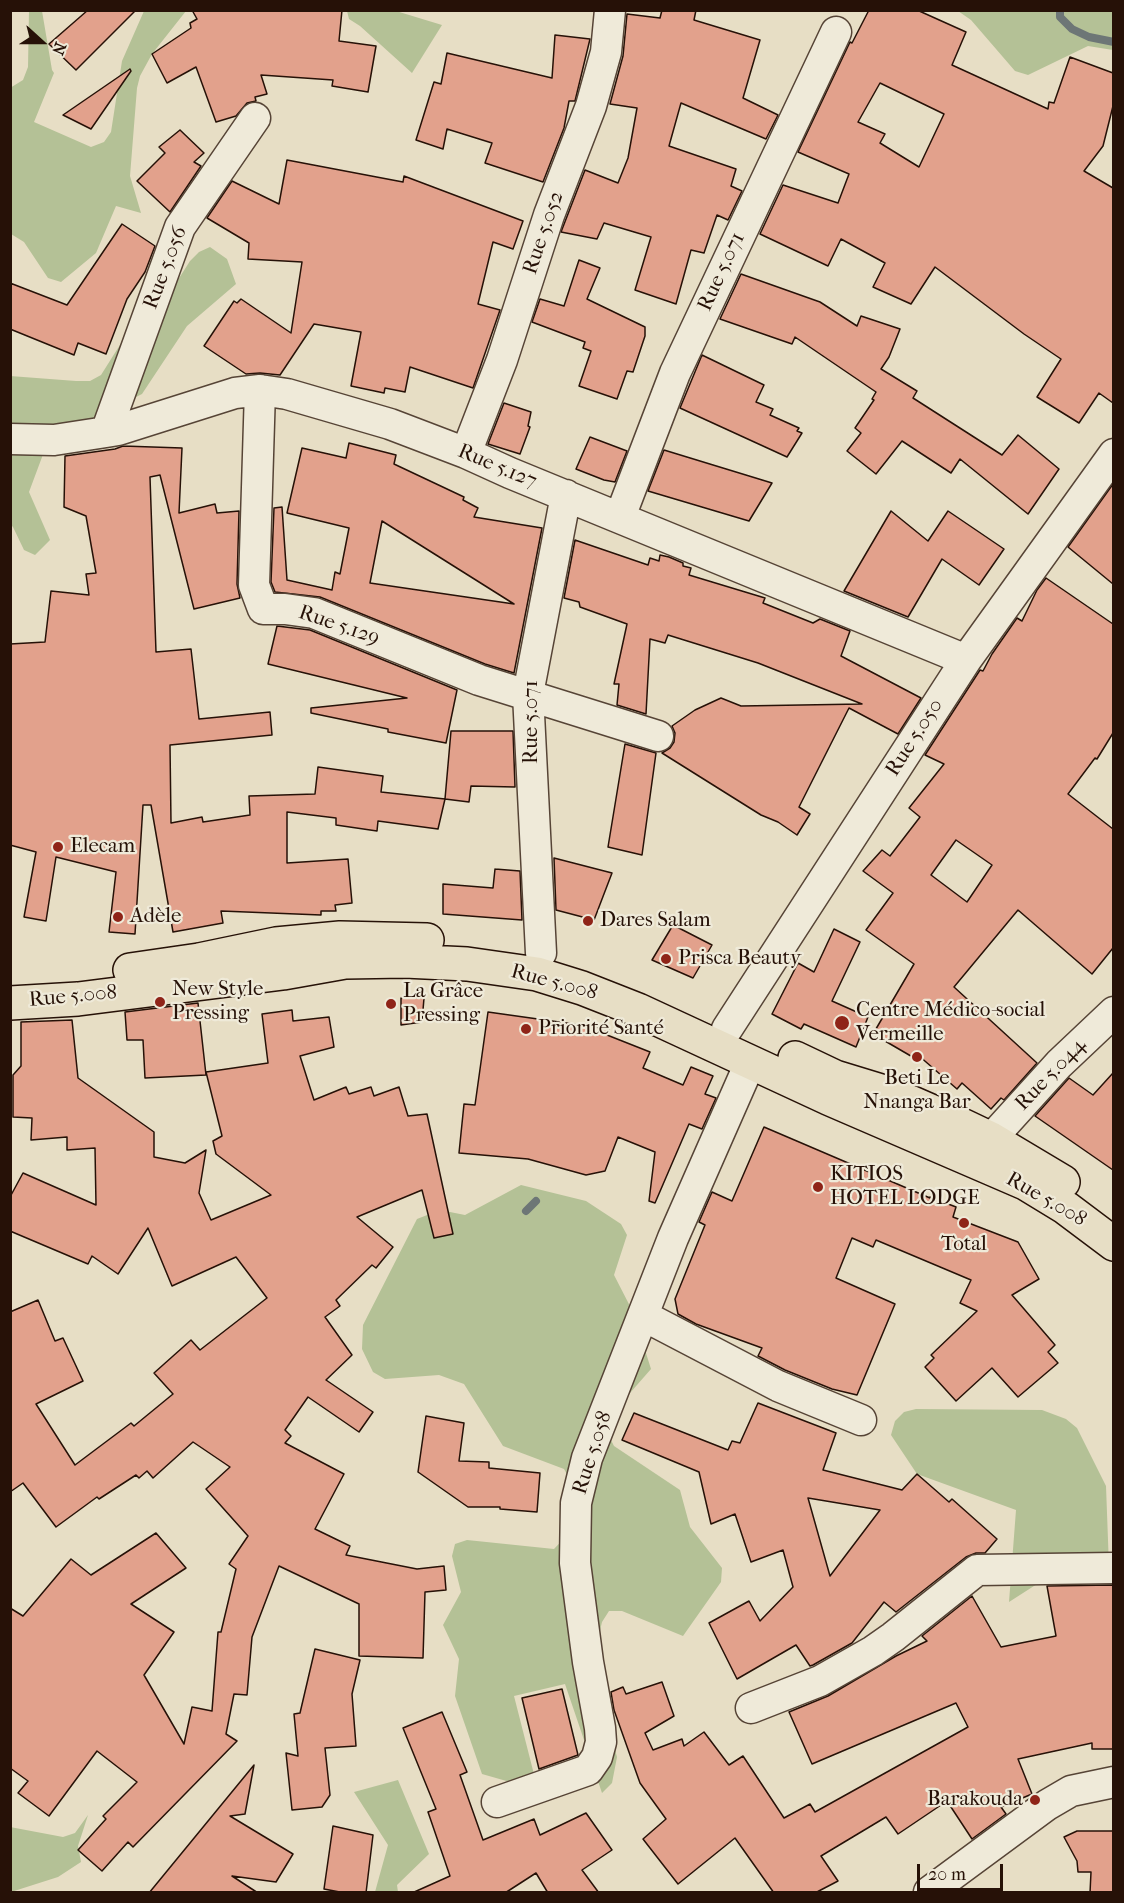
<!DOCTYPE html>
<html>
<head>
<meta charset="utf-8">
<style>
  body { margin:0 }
  #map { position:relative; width:1124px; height:1903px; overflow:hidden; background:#e7dec5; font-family:"IM FELL French Canon",serif }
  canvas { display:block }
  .frame { position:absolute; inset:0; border:12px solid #261107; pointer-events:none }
  .north { position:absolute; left:12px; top:12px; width:60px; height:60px; -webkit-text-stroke:4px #efead9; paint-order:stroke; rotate:111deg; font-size:16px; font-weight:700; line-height:24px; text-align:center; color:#261107 }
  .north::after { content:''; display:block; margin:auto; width:21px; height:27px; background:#261107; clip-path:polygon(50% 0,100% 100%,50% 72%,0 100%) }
  .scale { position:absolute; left:917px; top:1864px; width:86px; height:27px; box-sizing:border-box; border:3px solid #261107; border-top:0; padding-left:8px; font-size:18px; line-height:21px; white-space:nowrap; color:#261107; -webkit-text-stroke:4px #efead9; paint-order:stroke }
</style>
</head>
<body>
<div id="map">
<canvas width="1124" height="1903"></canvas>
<div class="frame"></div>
<div class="north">N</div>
<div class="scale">20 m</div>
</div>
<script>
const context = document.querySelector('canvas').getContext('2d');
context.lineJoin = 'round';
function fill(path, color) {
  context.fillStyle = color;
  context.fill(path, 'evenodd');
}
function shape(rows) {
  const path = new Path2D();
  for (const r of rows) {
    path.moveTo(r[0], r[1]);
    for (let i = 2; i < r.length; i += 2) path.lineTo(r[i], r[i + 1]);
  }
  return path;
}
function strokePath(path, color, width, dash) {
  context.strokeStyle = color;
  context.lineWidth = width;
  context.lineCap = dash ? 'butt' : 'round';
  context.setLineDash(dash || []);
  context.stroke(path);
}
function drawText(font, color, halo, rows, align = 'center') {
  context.font = font + ' "IM FELL French Canon",serif';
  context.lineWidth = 4.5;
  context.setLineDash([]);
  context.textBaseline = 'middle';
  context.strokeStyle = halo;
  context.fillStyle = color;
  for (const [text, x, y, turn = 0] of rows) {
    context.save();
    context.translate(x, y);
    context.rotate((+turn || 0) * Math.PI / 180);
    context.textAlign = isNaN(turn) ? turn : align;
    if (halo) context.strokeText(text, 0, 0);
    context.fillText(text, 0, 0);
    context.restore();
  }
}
const green = shape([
  [29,11,42,11,52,70,54,73,34,122,91,147,104,142,111,132,122,61,144,11,186,11,152,54,140,76,137,88,130,176,141,213,116,206,96,253,61,282,48,278,24,242,11,234,10,88,23,80,28,67],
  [347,11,396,11,442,25,412,73,360,26,349,19],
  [958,11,1113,11,1113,50,1088,46,1028,75,1015,71,971,20],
  [210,247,227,259,236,284,187,326,142,394,48,441,29,492,50,540,35,555,24,550,13,527,11,525,10,376,76,381,90,381,101,375,130,329,169,294,190,261,199,252],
  [521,1185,586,1201,621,1224,627,1235,614,1275,633,1312,651,1369,616,1409,608,1434,614,1446,680,1490,690,1527,722,1568,721,1582,683,1636,622,1611,609,1611,602,1622,592,1664,617,1757,612,1783,602,1793,565,1684,514,1696,538,1790,482,1774,455,1696,459,1659,443,1625,461,1592,452,1556,455,1544,467,1540,554,1549,571,1531,577,1491,564,1469,503,1446,464,1384,439,1375,385,1379,373,1372,362,1349,363,1325,417,1219,440,1210,465,1215],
  [916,1409,1042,1410,1066,1419,1077,1428,1106,1486,1109,1567,1062,1568,1009,1602,1016,1510,917,1474,891,1435,895,1421,904,1412],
  [398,1780,429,1854,397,1885,398,1892,375,1892,388,1845,354,1792],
  [88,1815,78,1846,81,1862,58,1877,11,1892,10,1827,63,1837,75,1833]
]);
const stream = shape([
  [1060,10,1060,17,1072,29,1089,37,1114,42],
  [526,1211,536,1201]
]);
const building = shape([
  [88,10,136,10,76,70,49,44,88,10],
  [192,10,342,10,339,41,376,46,368,92,332,86,333,80,261,75,267,94,255,97,256,101,247,103,236,116,216,122,196,67,167,83,152,54,191,28,190,23,197,19,192,10],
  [662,10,696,10,694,20,760,40,743,98,778,115,766,139,681,103,669,146,736,169,731,186,742,191,728,220,717,215,704,253,691,250,676,304,635,290,651,237,604,223,597,239,561,232,585,170,618,183,628,158,637,108,610,104,623,56,627,14,660,18,662,10],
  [869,10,917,10,966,32,952,65,1048,109,1049,102,1054,103,1070,57,1113,73,1113,106,1103,146,1084,171,1113,188,1113,403,1099,393,1079,423,1037,397,1061,359,1024,334,935,267,911,304,873,287,885,263,841,239,828,266,760,234,783,185,838,203,849,174,798,152,850,42,852,43,869,10],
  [880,83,944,114,919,167,880,143,885,134,858,122,880,83],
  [555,35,590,39,575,101,569,101,564,128,543,182,485,163,492,143,447,129,443,149,416,140,434,82,441,84,447,53,552,78,555,35],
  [130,69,131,71,91,129,63,115,130,69],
  [180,130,204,153,194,162,201,166,170,212,137,181,165,153,159,147,180,130],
  [287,160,403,182,404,176,523,221,513,249,493,242,478,304,500,310,473,388,410,367,405,392,385,388,384,393,351,386,361,332,314,324,280,375,260,373,246,374,204,346,234,301,237,303,241,299,291,333,302,262,248,259,249,243,207,218,232,181,279,204,287,160],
  [122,224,155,246,145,272,127,299,106,354,78,343,74,355,10,329,10,283,67,305,122,224],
  [579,260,600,268,587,299,645,327,645,336,633,372,627,371,617,399,579,386,591,351,583,348,585,342,532,322,540,299,564,306,579,260],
  [741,274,820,302,857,326,861,316,900,329,889,357,881,369,917,391,913,398,1002,455,1018,435,1059,469,1028,514,960,459,951,473,902,441,876,474,847,451,861,433,855,428,874,400,872,399,876,392,795,337,792,344,720,319,741,274],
  [702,355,764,385,756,402,773,409,770,415,799,428,797,431,802,433,787,457,680,408,702,355],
  [504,403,531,412,528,426,530,427,520,454,488,444,504,403],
  [590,437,627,451,615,482,604,480,576,469,590,437],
  [349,443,396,455,394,464,464,497,463,500,478,508,474,517,542,528,514,673,485,664,320,597,275,592,271,582,274,508,282,507,287,580,332,590,335,572,340,574,349,528,287,513,302,448,346,458,349,443],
  [382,521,514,604,370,583,382,521],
  [123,446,182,448,179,513,215,504,217,513,239,511,237,584,240,598,194,609,160,475,150,477,156,652,191,649,199,719,270,712,272,735,170,745,171,823,202,817,203,822,250,815,249,796,315,794,318,767,383,776,381,792,445,799,438,829,378,821,377,831,336,825,336,818,287,812,287,863,348,859,352,903,335,905,336,911,321,911,321,915,221,911,223,923,173,932,151,805,143,805,135,934,109,932,116,872,56,857,46,921,24,917,36,852,10,845,10,644,45,642,51,591,89,595,86,574,96,573,86,516,64,507,65,456,115,449,123,446],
  [664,450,772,483,749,521,648,491,664,450],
  [1113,484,1113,584,1068,547,1113,484],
  [891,511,928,541,948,511,1004,549,979,585,942,559,908,617,844,591,891,511],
  [575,540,648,565,650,558,659,561,660,555,669,557,683,563,683,566,691,568,689,575,765,598,763,603,813,623,820,619,850,631,841,656,921,698,898,734,849,708,799,807,810,814,797,835,778,822,761,815,662,753,670,748,674,742,675,733,672,726,695,710,721,698,741,706,862,704,758,663,668,635,665,643,650,639,646,714,617,705,619,684,614,684,627,624,580,607,579,602,564,598,575,540],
  [1046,578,1113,624,1113,733,1097,759,1095,758,1068,794,1113,829,1113,948,1092,974,1018,910,954,987,1037,1063,1004,1100,1001,1098,991,1109,962,1083,957,1089,918,1055,916,1059,873,1034,914,964,866,930,893,893,863,871,882,850,890,856,920,817,909,808,944,764,925,755,980,670,983,671,992,654,1017,618,1022,621,1037,590,1046,578],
  [956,840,992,865,967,902,931,875,956,840],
  [277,626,310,630,457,690,446,743,388,732,388,729,311,713,311,708,407,698,268,664,277,626],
  [451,731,513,731,515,787,471,786,469,802,445,799,451,731],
  [625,744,656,753,642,855,608,847,625,744],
  [554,858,612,873,594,920,556,910,554,858],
  [495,869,520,871,522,920,443,914,443,884,493,888,495,869],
  [673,925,712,945,693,978,652,960,673,925],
  [834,929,860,942,832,1001,868,1017,856,1047,804,1024,801,1029,772,1014,798,963,814,972,834,929],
  [401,998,424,998,422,1022,401,1025,401,998],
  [198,1003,206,1075,145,1078,143,1040,127,1040,125,1012,198,1003],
  [292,1010,293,1021,329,1017,334,1047,300,1056,314,1100,346,1087,349,1094,371,1087,374,1096,399,1087,408,1116,427,1114,453,1234,434,1238,422,1190,357,1217,393,1247,376,1268,372,1265,336,1300,340,1306,325,1317,352,1355,326,1380,373,1412,359,1432,308,1397,285,1430,291,1436,285,1443,344,1474,315,1529,350,1546,346,1555,417,1569,444,1566,446,1590,425,1592,423,1658,359,1656,359,1604,279,1566,252,1637,247,1695,234,1694,226,1734,237,1741,133,1847,128,1842,102,1871,78,1850,106,1819,103,1816,137,1782,97,1751,49,1816,18,1793,28,1781,10,1768,10,1608,23,1616,71,1559,91,1575,156,1533,186,1568,131,1604,174,1632,144,1675,184,1744,192,1707,212,1711,218,1632,221,1632,236,1569,229,1564,248,1536,206,1489,230,1467,193,1442,153,1478,147,1471,139,1478,136,1475,99,1499,97,1497,56,1527,23,1483,10,1492,10,1312,38,1300,55,1341,63,1338,83,1381,36,1404,75,1465,131,1423,134,1426,173,1394,154,1373,191,1340,200,1350,267,1298,236,1257,172,1286,148,1228,118,1274,92,1256,88,1264,10,1231,10,1197,23,1173,96,1205,95,1148,67,1150,67,1137,31,1140,32,1118,13,1117,13,1075,21,1066,21,1022,72,1020,78,1078,154,1132,154,1157,185,1163,206,1150,199,1193,211,1220,271,1195,216,1154,213,1141,222,1136,206,1072,268,1063,262,1014,292,1010],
  [488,1012,609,1029,607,1035,650,1052,643,1068,683,1085,691,1067,713,1076,705,1094,716,1098,702,1129,689,1124,655,1203,649,1201,655,1152,618,1137,605,1171,586,1175,528,1159,459,1153,464,1104,475,1105,488,1012],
  [1113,1073,1113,1170,1035,1116,1069,1078,1093,1095,1113,1073],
  [764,1127,930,1198,930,1197,956,1207,953,1217,1018,1242,1039,1279,1012,1295,1055,1345,1048,1352,1058,1363,1018,1397,992,1368,956,1401,925,1367,934,1358,931,1355,977,1311,960,1303,971,1280,876,1240,873,1247,852,1238,836,1278,895,1304,857,1395,832,1389,785,1370,758,1356,762,1348,696,1324,678,1314,675,1299,705,1225,699,1222,712,1192,732,1201,764,1127],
  [758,1403,836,1433,823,1470,902,1490,917,1474,949,1502,952,1499,997,1539,985,1553,976,1553,966,1557,896,1612,884,1602,852,1643,813,1665,810,1666,796,1645,737,1679,709,1623,749,1601,760,1621,793,1587,783,1550,751,1562,735,1514,711,1524,699,1472,622,1440,634,1413,728,1450,732,1441,740,1443,758,1403],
  [808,1498,880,1510,830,1576,808,1498],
  [426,1416,464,1423,459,1461,489,1462,489,1468,540,1473,537,1512,500,1509,500,1507,468,1507,418,1472,426,1416],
  [1113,1585,1113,1749,1092,1749,1092,1743,1018,1759,1032,1794,1001,1807,1006,1814,972,1839,947,1801,898,1834,886,1817,821,1856,838,1881,815,1893,774,1893,735,1838,678,1884,643,1839,666,1819,640,1783,614,1710,611,1692,623,1687,626,1694,662,1682,674,1716,645,1733,653,1750,682,1739,684,1746,704,1732,729,1765,743,1756,784,1818,810,1804,815,1812,968,1727,956,1703,812,1764,789,1712,828,1696,896,1656,927,1641,922,1636,972,1596,1001,1647,1056,1636,1047,1586,1113,1585],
  [315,1649,360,1660,352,1694,356,1746,325,1748,330,1795,322,1807,292,1810,286,1753,298,1756,294,1714,300,1713,315,1649],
  [562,1689,578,1755,539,1769,522,1698,562,1689],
  [442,1712,467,1772,460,1775,483,1840,534,1819,540,1835,586,1813,612,1850,582,1870,599,1893,548,1893,536,1873,505,1893,412,1893,450,1876,428,1812,436,1809,403,1728,442,1712],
  [254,1765,245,1814,230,1816,293,1854,276,1882,232,1876,258,1893,149,1893,254,1765],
  [333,1826,373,1835,366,1893,345,1893,324,1889,333,1826],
  [1077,1831,1113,1831,1113,1893,1090,1893,1091,1872,1078,1872,1077,1861,1064,1837,1077,1831]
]);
const minor = shape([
  [260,390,254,585,263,609,285,609,314,613,479,680,658,736],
  [106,432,180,227,255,118],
  [10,439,54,440,106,432,118,430,235,393,260,390,287,394,390,424,466,453,510,473,966,660],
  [466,453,502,360,549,215,591,106,606,52,610,10],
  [620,517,675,373,836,32],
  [541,953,528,694,566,495],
  [727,1029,966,660,1114,454],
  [991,1139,1059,1064,1114,1012],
  [644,1316,778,1386,861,1420],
  [751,1708,820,1681,873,1651,893,1637,977,1570,1114,1568],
  [497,1802,588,1770,597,1757,601,1742,600,1728,588,1662,575,1563,576,1503,587,1458,673,1238,750,1063],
  [929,1892,1047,1805,1071,1791,1114,1782]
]);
const major = shape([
  [130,970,199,960,276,944,340,938,427,940],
  [10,1003,78,999,283,973,345,962,405,961,467,964,537,974,582,988,638,1010,828,1098,1025,1183,1066,1208,1114,1244],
  [795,1058,835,1077,894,1095,949,1119,991,1139,1063,1182]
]);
const markers = [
  [58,847,6,"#8f2418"],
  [118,917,6,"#8f2418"],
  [588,921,6,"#8f2418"],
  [666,959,6,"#8f2418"],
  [160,1002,6,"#8f2418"],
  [391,1004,6,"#8f2418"],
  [842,1023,8,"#8f2418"],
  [526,1029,6,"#8f2418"],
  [917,1057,6,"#8f2418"],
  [818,1187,6,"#8f2418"],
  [964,1223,6,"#8f2418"],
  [1035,1800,6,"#8f2418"]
];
const streetNames = [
  ["Rue 5.052",544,233,-71],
  ["Rue 5.056",166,268,-69],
  ["Rue 5.071",722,272,-65],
  ["Rue 5.127",497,467,23],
  ["Rue 5.129",339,626,19],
  ["Rue 5.071",532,722,-90],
  ["Rue 5.050",915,738,-57],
  ["Rue 5.008",554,983,15],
  ["Rue 5.008",73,997,-5],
  ["Rue 5.044",1051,1075,-46],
  ["Rue 5.008",1046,1200,30],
  ["Rue 5.058",593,1453,-72]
];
const poiNames = [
  ["Elecam",70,847],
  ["Adèle",130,917],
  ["Dares Salam",600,921],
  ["Prisca Beauty",678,959],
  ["New Style",172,990],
  ["Pressing",172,1014],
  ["La Grâce",403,992],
  ["Pressing",403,1016],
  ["Centre Médico-social",856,1011],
  ["Vermeille",856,1035],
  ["Priorité Santé",538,1029],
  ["Beti Le",917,1079,"center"],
  ["Nnanga Bar",917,1103,"center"],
  ["KITIOS",830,1175],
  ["HOTEL LODGE",830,1199],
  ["Total",964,1245,"center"],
  ["Barakouda",1023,1800,"right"]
];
fill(green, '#b4c196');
strokePath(stream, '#6d7676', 8);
fill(building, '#e2a18c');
strokePath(building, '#261107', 1.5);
strokePath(minor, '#564436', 33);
strokePath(major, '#261107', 36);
strokePath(minor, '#efead9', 30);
strokePath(major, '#e7dec5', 33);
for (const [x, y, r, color] of markers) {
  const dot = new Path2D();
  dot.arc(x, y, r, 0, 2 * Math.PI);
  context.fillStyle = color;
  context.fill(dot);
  strokePath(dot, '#efead9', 2);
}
drawText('21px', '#261107', '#efead9', streetNames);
drawText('21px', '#261107', '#efead9', poiNames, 'left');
</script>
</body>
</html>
